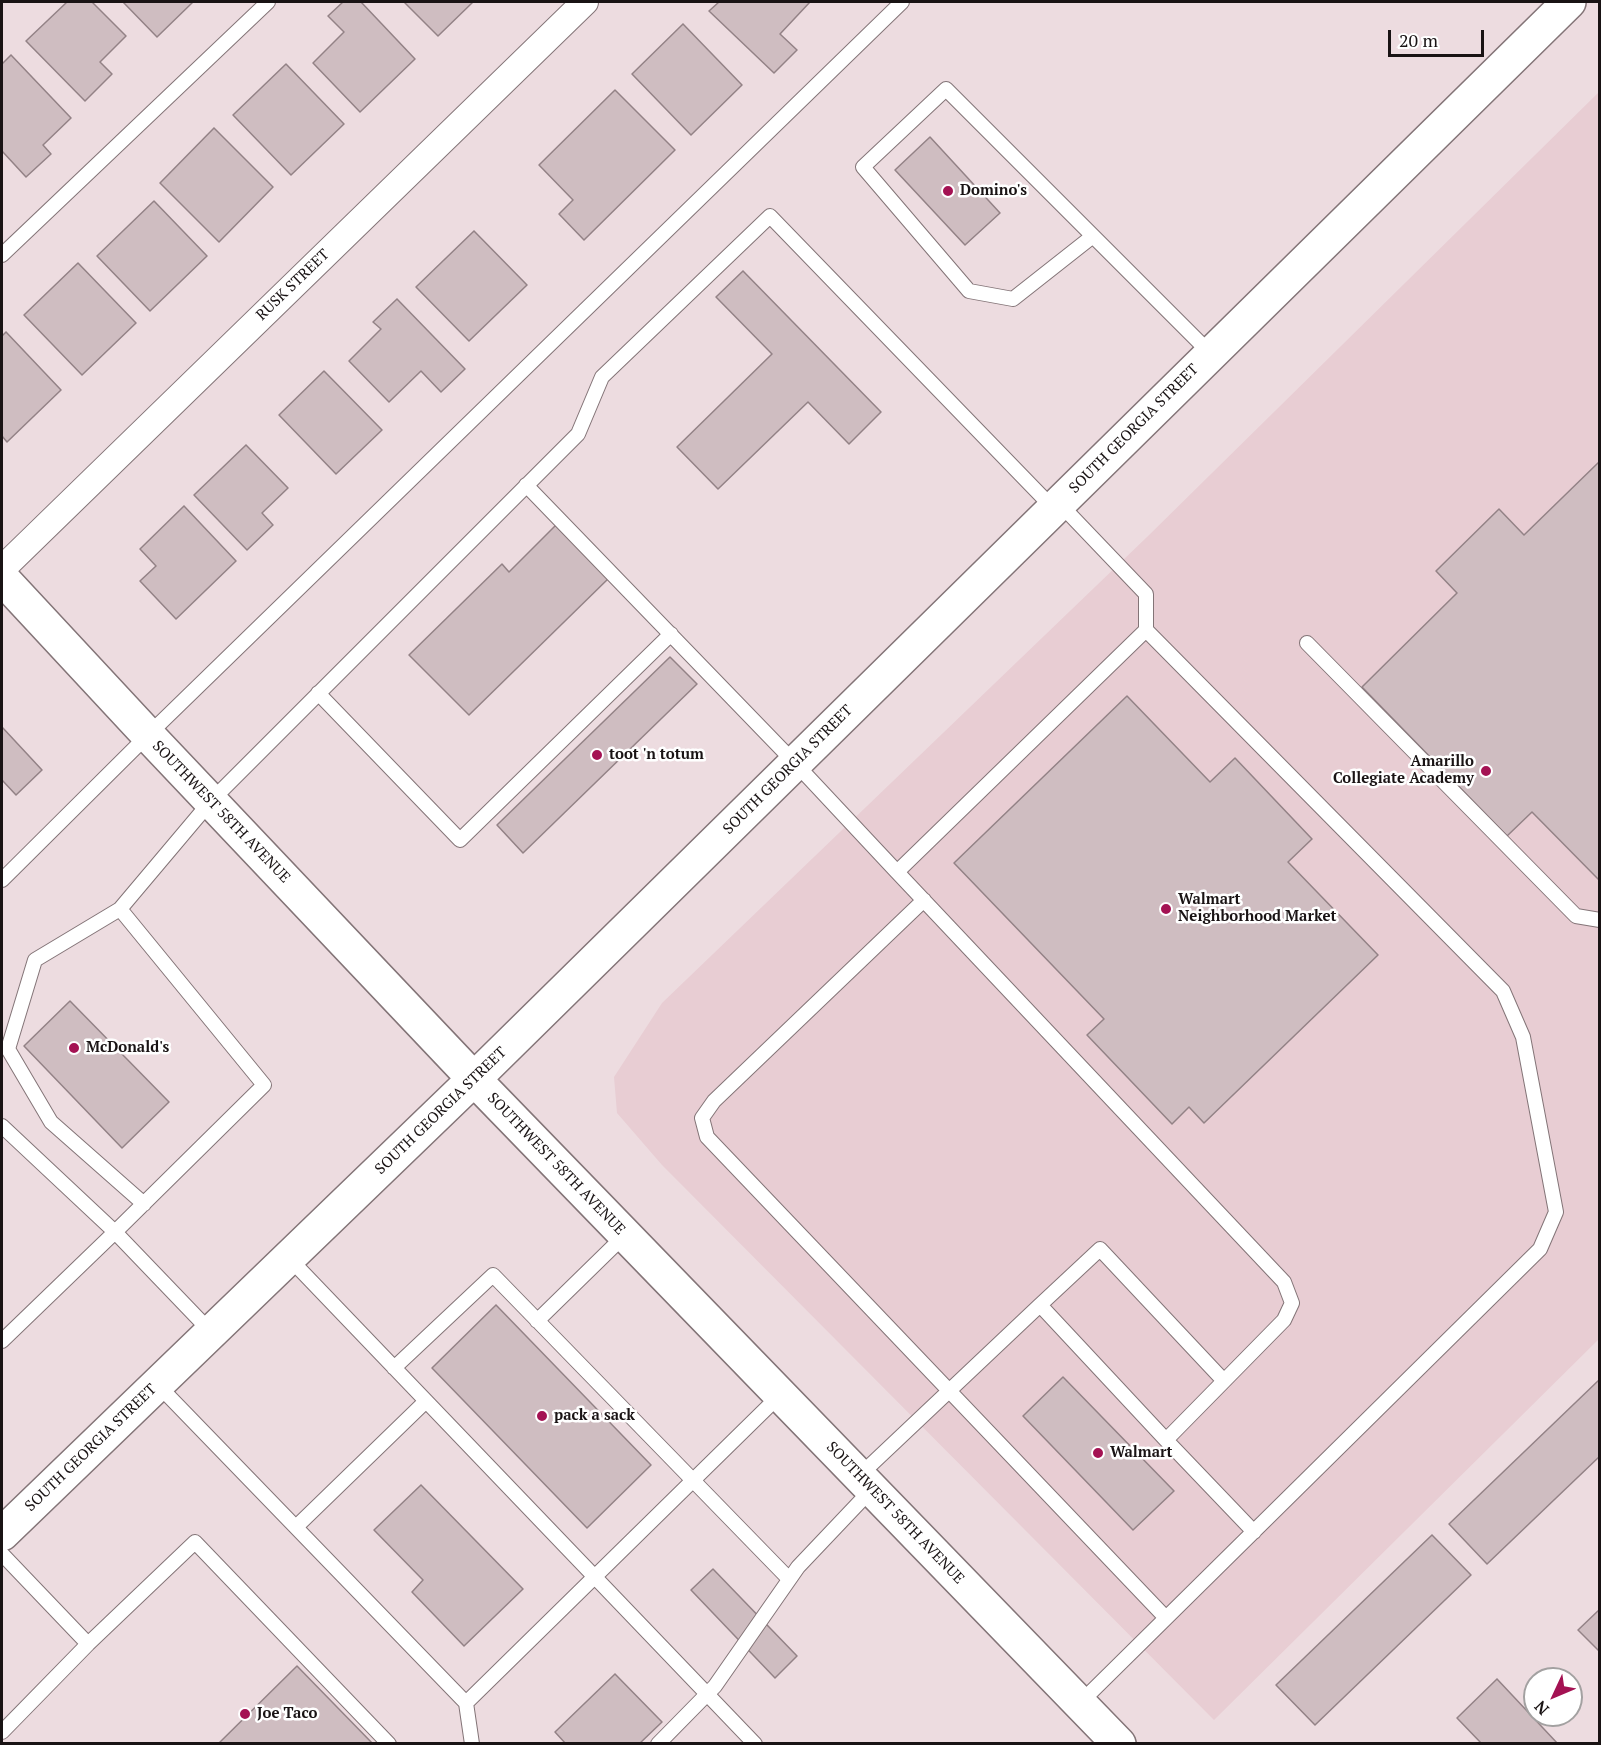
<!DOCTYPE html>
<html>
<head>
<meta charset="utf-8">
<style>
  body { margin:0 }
  #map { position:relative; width:1601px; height:1745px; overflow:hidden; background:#eddce0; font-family:"PT Serif",serif }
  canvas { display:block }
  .frame { position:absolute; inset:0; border:3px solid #191314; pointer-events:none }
  .north { position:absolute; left:1523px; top:1667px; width:60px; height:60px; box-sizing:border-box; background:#fff; border:2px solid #a3a1a1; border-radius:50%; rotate:226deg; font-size:16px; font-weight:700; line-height:24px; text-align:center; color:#191314 }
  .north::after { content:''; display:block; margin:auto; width:21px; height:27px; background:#a41253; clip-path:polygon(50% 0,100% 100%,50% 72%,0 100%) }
  .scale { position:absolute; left:1388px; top:30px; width:96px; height:27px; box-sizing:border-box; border:3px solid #191314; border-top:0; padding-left:8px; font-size:18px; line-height:21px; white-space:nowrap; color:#191314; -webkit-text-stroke:4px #fff; paint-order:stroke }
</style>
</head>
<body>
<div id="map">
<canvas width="1601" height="1745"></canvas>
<div class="frame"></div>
<div class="north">N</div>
<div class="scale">20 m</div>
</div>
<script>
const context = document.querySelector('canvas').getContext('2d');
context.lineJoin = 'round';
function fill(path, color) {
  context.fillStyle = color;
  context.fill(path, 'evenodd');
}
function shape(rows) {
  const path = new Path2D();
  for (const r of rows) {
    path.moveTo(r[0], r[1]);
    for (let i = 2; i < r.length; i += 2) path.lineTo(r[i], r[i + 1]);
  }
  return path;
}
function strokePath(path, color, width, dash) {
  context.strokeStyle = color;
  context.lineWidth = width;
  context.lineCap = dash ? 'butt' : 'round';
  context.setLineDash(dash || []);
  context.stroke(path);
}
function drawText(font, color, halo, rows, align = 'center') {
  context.font = font + ' "PT Serif",serif';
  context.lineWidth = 5;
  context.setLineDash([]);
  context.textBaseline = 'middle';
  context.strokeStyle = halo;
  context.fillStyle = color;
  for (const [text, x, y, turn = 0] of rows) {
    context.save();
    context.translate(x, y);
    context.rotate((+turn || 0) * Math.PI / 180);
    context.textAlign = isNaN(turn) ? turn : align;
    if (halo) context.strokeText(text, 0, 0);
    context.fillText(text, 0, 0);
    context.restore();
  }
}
const built = shape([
  [1599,92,1599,1339,1214,1720,662,1165,617,1113,614,1077,662,1003,1147,537]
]);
const building = shape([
  [67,2,92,2,126,36,100,62,112,74,85,101,26,41,67,2],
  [123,2,193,2,157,37,123,2],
  [343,2,361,2,415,59,360,112,313,63,344,32,328,16,343,2],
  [404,2,473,2,438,36,404,2],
  [719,2,810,2,780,34,797,50,774,73,709,11,719,2],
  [683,24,742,85,691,135,632,74,683,24],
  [11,55,71,118,43,145,51,154,26,177,2,151,2,64,11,55],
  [286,64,344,124,291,175,233,115,286,64],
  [615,90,675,150,584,240,559,214,573,200,539,165,615,90],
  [214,128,273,187,219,242,160,183,214,128],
  [930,137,1000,213,965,245,895,170,930,137],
  [154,201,207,256,150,311,97,256,154,201],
  [474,231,527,285,469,341,416,287,474,231],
  [78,263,136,323,82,375,24,315,78,263],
  [743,271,881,412,849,444,808,402,718,489,677,447,772,354,716,297,743,271],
  [397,299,465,369,441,392,421,371,389,402,349,361,381,329,373,322,397,299],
  [6,332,61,390,7,442,2,436,2,336,6,332],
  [324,371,382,430,336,474,279,415,324,371],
  [246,445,288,488,262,513,273,525,247,550,194,495,246,445],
  [1600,461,1600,881,1532,812,1507,836,1362,687,1457,593,1436,571,1499,509,1524,535,1600,461],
  [184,506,236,561,176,619,140,581,156,566,140,549,184,506],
  [558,523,610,577,469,715,409,655,502,564,509,572,558,523],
  [670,657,697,684,523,853,497,825,670,657],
  [1127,696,1210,782,1235,758,1312,839,1288,862,1378,955,1204,1123,1189,1107,1172,1124,1087,1035,1104,1019,954,863,1127,696],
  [2,727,42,770,16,795,2,780,2,727],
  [70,1001,169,1102,122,1148,24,1046,70,1001],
  [496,1305,651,1465,587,1528,432,1368,496,1305],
  [1063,1377,1174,1491,1133,1530,1023,1416,1063,1377],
  [1600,1379,1600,1456,1487,1564,1449,1524,1600,1379],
  [421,1485,523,1589,464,1646,412,1592,423,1580,374,1530,421,1485],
  [1432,1535,1471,1575,1315,1725,1276,1685,1432,1535],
  [713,1569,797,1656,775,1678,691,1590,713,1569],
  [1600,1609,1600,1652,1578,1630,1600,1609],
  [297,1666,373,1744,218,1744,297,1666],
  [615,1674,662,1722,639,1744,566,1744,555,1732,615,1674],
  [1497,1679,1558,1744,1482,1744,1457,1718,1497,1679]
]);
const lane = shape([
  [1093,236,1013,299,969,291,863,167,946,89,1210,353],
  [2,255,268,2],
  [526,485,795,763,897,872],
  [1059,503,1146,594,1146,630,1503,991,1523,1037,1556,1212,1540,1249,1080,1703],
  [1146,630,897,872,1284,1282,1292,1303,1284,1320,1166,1440,1254,1532],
  [1307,643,1576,916,1600,920],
  [318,693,460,840,671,634],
  [2,880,148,735,902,2],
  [924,900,714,1101,702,1118,707,1137,1166,1618],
  [120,909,35,960,8,1049,51,1122,144,1204],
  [2,1126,115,1232,2,1341],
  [289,1258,755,1744],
  [1040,1305,1100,1249,1224,1381],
  [537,1321,625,1235],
  [211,1332,115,1232,264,1085,120,909,211,801,578,434,602,377,770,216,1053,508],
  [394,1368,493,1275,789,1579],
  [157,1384,466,1703,780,1395],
  [859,1476,1040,1305,1166,1440],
  [296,1527,426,1401],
  [2,1554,88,1644],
  [466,1703,472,1744],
  [2,1732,88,1644,195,1542,389,1744],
  [658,1744,715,1686,798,1567,872,1489]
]);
const street = shape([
  [2,569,585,2]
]);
const secondary = shape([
  [2,578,148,735,474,1079,1119,1744],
  [2,1534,474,1079,1569,2]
]);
const markers = [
  [948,191,6,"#a41253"],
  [597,755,6,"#a41253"],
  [1486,771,6,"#a41253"],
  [1166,909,6,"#a41253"],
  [74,1048,6,"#a41253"],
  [542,1416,6,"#a41253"],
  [1098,1453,6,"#a41253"],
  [245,1714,6,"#a41253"]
];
const poiNames = [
  ["Domino's",960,191],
  ["toot 'n totum",609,755],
  ["Amarillo",1474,762,"right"],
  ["Collegiate Academy",1474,779,"right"],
  ["Walmart",1178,900],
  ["Neighborhood Market",1178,917],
  ["McDonald's",86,1048],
  ["pack a sack",554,1416],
  ["Walmart",1110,1453],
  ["Joe Taco",257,1714]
];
const streetNames = [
  ["RUSK STREET",293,285,-44],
  ["SOUTH GEORGIA STREET",1134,429,-45],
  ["SOUTH GEORGIA STREET",788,770,-45],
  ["SOUTHWEST 58TH AVENUE",221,812,46],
  ["SOUTH GEORGIA STREET",441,1111,-44],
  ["SOUTHWEST 58TH AVENUE",556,1164,46],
  ["SOUTH GEORGIA STREET",91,1448,-44],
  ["SOUTHWEST 58TH AVENUE",895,1513,46]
];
fill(built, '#e8cdd3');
fill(building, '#cfbdc1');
strokePath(building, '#938286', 1.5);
strokePath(lane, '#837477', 16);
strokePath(street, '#837477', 28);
strokePath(secondary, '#837477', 36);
strokePath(lane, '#fff', 14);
strokePath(street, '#fff', 26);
strokePath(secondary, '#fff', 33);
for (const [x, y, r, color] of markers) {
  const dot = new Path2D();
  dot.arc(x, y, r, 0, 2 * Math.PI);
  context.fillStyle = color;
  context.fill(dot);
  strokePath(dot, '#fff', 2);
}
drawText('bold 15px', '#191314', '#fff', poiNames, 'left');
drawText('15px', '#191314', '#fff', streetNames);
</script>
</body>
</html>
